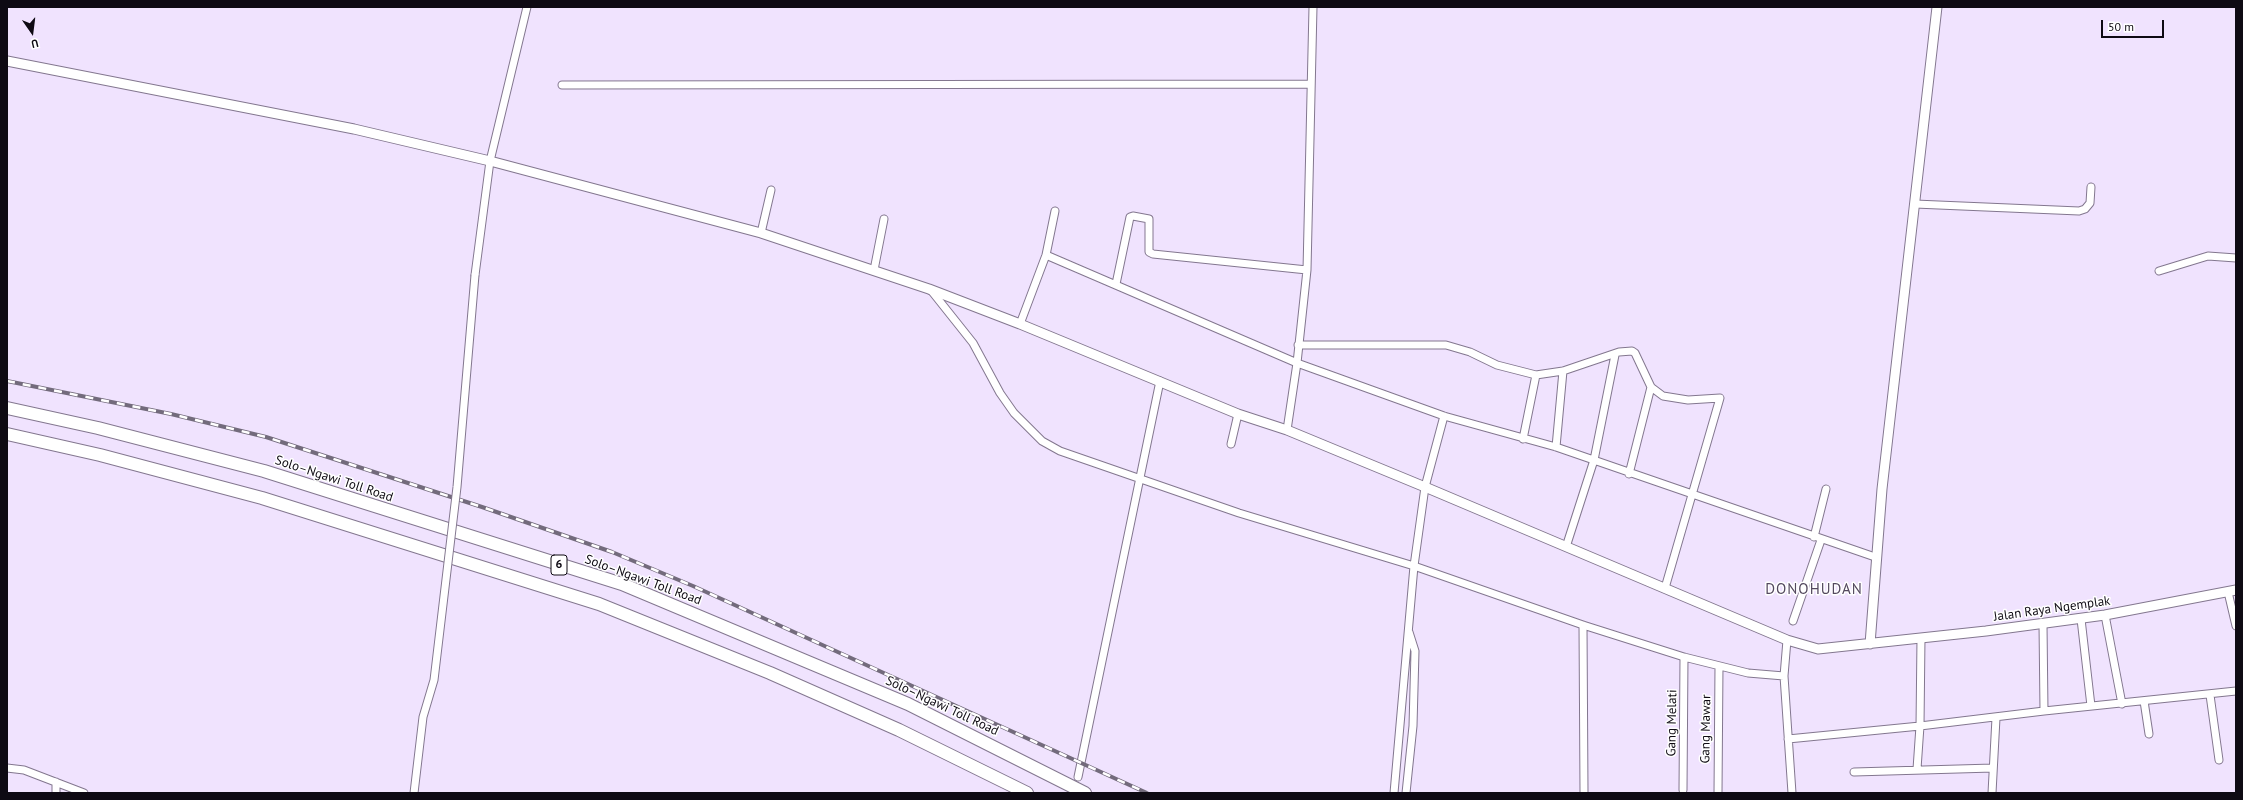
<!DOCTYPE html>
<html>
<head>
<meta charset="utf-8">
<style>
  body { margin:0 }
  #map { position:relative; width:2243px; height:800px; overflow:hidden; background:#f0e3fe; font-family:"PT Sans",sans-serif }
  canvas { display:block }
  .frame { position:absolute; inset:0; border:8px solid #0e0a13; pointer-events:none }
  .north { position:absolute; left:12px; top:12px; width:40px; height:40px; -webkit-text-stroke:3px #fff; paint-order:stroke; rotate:166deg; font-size:11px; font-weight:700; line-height:16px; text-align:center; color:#0e0a13 }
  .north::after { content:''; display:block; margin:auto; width:14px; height:18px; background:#0e0a13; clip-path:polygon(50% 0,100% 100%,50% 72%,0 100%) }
  .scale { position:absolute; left:2101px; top:20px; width:63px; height:18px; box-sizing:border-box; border:2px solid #0e0a13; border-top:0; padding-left:5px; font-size:12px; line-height:14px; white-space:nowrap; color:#0e0a13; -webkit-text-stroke:3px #fff; paint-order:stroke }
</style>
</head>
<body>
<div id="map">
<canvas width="2243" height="800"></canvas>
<div class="frame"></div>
<div class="north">U</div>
<div class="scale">50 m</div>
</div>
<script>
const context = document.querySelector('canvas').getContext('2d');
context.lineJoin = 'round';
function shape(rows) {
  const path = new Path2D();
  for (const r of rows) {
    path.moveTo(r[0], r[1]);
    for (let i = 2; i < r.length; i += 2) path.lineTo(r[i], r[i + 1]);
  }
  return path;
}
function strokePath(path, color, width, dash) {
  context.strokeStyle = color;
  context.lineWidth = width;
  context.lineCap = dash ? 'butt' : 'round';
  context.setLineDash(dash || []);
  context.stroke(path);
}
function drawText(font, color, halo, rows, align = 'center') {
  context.font = font + ' "PT Sans",sans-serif';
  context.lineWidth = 3;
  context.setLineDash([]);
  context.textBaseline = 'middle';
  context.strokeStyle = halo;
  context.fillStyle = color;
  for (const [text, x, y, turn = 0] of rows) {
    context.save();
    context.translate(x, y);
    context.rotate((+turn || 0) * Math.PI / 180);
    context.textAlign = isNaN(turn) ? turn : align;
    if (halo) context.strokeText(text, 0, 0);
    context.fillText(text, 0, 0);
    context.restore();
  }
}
const minor = shape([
  [562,85,1310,84],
  [1915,204,2079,211,2085,209,2090,203,2091,187],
  [761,233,771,190],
  [1046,255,1297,363,1444,416,1556,447,1875,557],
  [874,270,884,219],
  [2159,271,2208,256,2236,258],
  [475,275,490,161,527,7],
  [1116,284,1130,217,1133,216,1149,219,1149,252,1153,254,1307,270],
  [930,289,973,343,1000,393,1014,413,1042,441,1060,451,1239,513,1414,566,1583,625,1684,657,1748,673,1784,676],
  [1020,324,1046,255,1055,211],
  [1298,345,1446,345,1470,352,1497,365,1536,375,1563,371,1619,352,1632,351,1635,353,1651,387,1663,396,1688,400,1720,398,1665,588],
  [1287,430,1297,363,1307,270,1313,7],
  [1523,439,1536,375],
  [1231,444,1238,414],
  [1556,447,1563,371],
  [1629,474,1651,387],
  [1814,537,1826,489],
  [1566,547,1594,460,1615,355],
  [2228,592,2236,626],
  [2105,615,2122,704],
  [2081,619,2091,706],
  [1793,621,1821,540],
  [2043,624,2044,711],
  [1583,625,1584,792],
  [1787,640,1784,676,1792,793],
  [2210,695,2219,760],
  [2144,701,2149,734],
  [1788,739,1920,726,2044,711,2236,691],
  [7,768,24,770,84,793],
  [1917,769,1920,726,1921,638],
  [1854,772,1993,768],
  [1078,777,1160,381],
  [56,782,56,793],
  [1683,790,1684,657],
  [1394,793,1414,566,1425,487,1444,416],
  [1406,793,1413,726,1415,651,1409,632],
  [1718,793,1719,666],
  [1992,793,1996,718]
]);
const secondary = shape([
  [7,61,354,129,490,161,761,233,929,289,1020,324,1238,414,1287,430,1425,487,1787,640,1818,649,1986,631,2105,615,2236,590],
  [1870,644,1882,489,1937,7]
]);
const motorway = shape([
  [7,408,98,428,264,471,622,584,908,704,1085,793],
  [7,434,100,455,262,498,599,604,770,673,899,730,1027,793]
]);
const rail = shape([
  [7,381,171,414,266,437,482,507,612,552,693,586,1147,793]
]);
const minorBridge = shape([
  [414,793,423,717,434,680,457,487,475,275]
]);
const shields = [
  [559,565,16]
];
const shieldNames = [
  ["6",559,565]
];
const streetNames = [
  ["Solo–Ngawi Toll Road",334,479,18],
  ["Solo–Ngawi Toll Road",643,580,20],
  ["Jalan Raya Ngemplak",2052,609,-8],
  ["Solo–Ngawi Toll Road",942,706,25],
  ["Gang Melati",1672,723,-89],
  ["Gang Mawar",1706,729,-89]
];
const quarterNames = [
  ["DONOHUDAN",1814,590]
];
strokePath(minor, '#83778f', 9);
strokePath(secondary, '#83778f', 11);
strokePath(motorway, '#83778f', 14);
strokePath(minor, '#fff', 7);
strokePath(secondary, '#fff', 9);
strokePath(motorway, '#fff', 12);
strokePath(rail, '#736b7c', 4);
strokePath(rail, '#fff', 2.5, [8]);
strokePath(minorBridge, '#83778f', 9, []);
strokePath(minorBridge, '#fff', 7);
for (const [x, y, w] of shields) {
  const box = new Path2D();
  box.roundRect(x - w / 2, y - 10, w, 20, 3);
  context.fillStyle = '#fff';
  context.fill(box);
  strokePath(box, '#0e0a13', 1);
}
drawText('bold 12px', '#0e0a13', null, shieldNames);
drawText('13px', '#0e0a13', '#fff', streetNames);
context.letterSpacing = '1px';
drawText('15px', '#53485e', '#fff', quarterNames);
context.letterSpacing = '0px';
</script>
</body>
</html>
